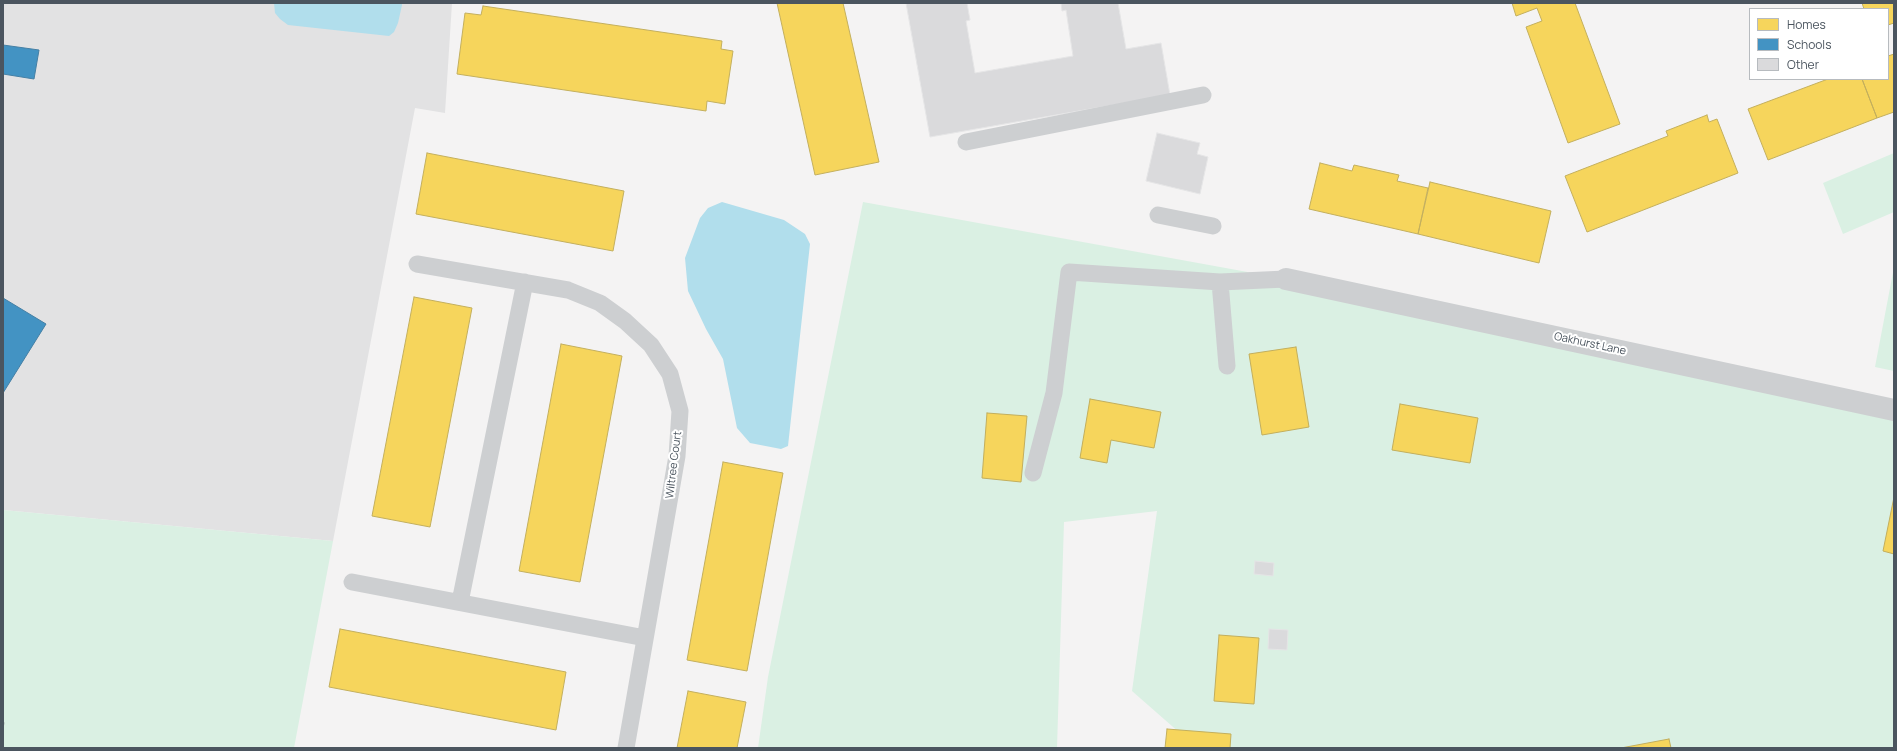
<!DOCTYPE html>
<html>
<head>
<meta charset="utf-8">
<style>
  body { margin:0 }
  #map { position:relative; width:1897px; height:751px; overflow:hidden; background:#f4f3f3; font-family:Manrope,sans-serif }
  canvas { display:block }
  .frame { position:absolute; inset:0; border:4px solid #4b555f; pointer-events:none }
  .legend { position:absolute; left:1749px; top:8px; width:140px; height:72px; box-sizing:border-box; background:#fff; border:1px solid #b7bbbf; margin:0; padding:5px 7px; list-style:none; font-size:12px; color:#4b555f }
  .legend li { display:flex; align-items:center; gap:8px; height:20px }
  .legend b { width:20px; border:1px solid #b7bbbf }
</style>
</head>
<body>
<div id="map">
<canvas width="1897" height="751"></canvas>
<div class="frame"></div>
<ul class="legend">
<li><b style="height:11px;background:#f6d55c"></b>Homes</li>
<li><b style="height:11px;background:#4393c3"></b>Schools</li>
<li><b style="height:11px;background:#dadadc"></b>Other</li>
</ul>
</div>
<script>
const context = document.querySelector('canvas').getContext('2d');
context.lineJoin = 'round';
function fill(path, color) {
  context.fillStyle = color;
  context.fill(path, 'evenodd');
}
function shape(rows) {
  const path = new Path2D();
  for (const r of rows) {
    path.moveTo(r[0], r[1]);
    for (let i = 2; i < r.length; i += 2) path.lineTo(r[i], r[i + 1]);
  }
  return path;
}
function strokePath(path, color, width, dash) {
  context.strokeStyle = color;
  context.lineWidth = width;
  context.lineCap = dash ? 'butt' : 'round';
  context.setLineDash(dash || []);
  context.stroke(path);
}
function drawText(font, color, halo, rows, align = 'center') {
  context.font = font + ' Manrope,sans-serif';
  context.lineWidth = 4;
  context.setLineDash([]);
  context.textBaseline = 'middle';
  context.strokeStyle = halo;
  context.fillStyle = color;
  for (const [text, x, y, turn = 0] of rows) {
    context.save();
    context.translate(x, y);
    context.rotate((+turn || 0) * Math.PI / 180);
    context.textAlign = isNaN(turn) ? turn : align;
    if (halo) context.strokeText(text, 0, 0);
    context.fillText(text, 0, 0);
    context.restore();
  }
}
const education = shape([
  [3,3,452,3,445,113,415,108,333,541,3,510]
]);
const green = shape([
  [1894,153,1894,212,1843,234,1823,183],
  [863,202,1286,279,1894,410,1894,748,1197,748,1132,691,1157,511,1064,522,1057,748,758,748,768,677],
  [1894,267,1894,371,1875,367],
  [3,510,333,541,294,748,3,748]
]);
const water = shape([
  [274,3,402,3,402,5,398,23,394,32,389,36,288,25,280,19,275,13],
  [722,202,784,220,805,234,810,244,788,446,781,449,750,443,737,428,723,359,706,329,688,291,685,258,700,218,708,208]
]);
const homes = shape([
  [777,3,843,3,879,162,815,175,777,3],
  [1512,3,1575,3,1620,124,1568,143,1526,27,1542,21,1537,8,1516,16,1512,3],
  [1862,3,1894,3,1894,23,1888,25,1888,9,1864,9,1862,3],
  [483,6,722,41,721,49,733,51,725,104,707,101,706,111,457,74,465,13,481,15,483,6],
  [1894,54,1894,112,1877,118,1862,79,1888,79,1888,56,1894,54],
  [1828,79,1862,79,1877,118,1768,160,1748,109,1828,79],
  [1707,115,1709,122,1717,119,1738,173,1587,232,1565,176,1668,136,1666,131,1707,115],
  [427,153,624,191,613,251,416,214,427,153],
  [1320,163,1352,171,1354,165,1399,175,1397,181,1428,188,1418,234,1309,209,1320,163],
  [1430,182,1551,211,1539,263,1418,234,1430,182],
  [414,297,472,308,430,527,372,516,414,297],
  [561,344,622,356,580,582,519,571,561,344],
  [1296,347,1309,427,1262,435,1249,354,1296,347],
  [1090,399,1161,412,1154,448,1111,440,1107,463,1080,458,1090,399],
  [1400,404,1478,418,1470,463,1392,450,1400,404],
  [987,413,1027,416,1021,482,982,478,987,413],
  [723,462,783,473,747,671,687,660,723,462],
  [1894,497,1894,554,1883,551,1894,497],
  [340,629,566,672,556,730,329,687,340,629],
  [1219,635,1259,638,1254,704,1214,701,1219,635],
  [688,691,746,702,737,748,677,748,688,691],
  [1167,729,1231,734,1230,748,1165,748,1167,729],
  [1669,739,1671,748,1621,748,1669,739]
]);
const schools = shape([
  [3,45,39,50,34,79,3,74,3,45],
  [3,298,46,324,3,393,3,298]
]);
const building = shape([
  [906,3,967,3,970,20,966,21,975,73,1073,56,1066,10,1062,11,1061,3,1118,3,1126,49,1161,43,1170,95,930,137,906,3],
  [1157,133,1200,143,1197,154,1208,157,1200,194,1146,181,1157,133],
  [1255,561,1274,563,1273,576,1254,574,1255,561],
  [1269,629,1288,630,1287,650,1268,649,1269,629]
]);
const path = shape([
  [3,725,4,721]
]);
const service = shape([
  [966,142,1203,95],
  [1158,215,1213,226],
  [417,264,568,290,600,303,625,321,651,345,670,374,680,411,677,456,626,748],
  [1220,282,1227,366],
  [1033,473,1054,393,1069,272,1220,282,1286,279],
  [352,582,645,638],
  [460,602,525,282]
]);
const minor = shape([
  [1286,279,1894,410]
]);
const streetNames = [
  ["Oakhurst Lane",1590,344,12],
  ["Wiltree Court",674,465,-83]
];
fill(education, '#e2e2e3');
fill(green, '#daf0e3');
fill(water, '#b1deec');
fill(homes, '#f6d55c');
strokePath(homes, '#c3af5d', 1);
fill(schools, '#4393c3');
strokePath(schools, '#4580a5', 1);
fill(building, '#dadadc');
strokePath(building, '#e5e5e6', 1);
strokePath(path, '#bcc6c3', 2.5, [3, 2]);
strokePath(service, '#cdcfd1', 17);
strokePath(minor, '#cdcfd1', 22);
drawText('11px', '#4b555f', '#fff', streetNames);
</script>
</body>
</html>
